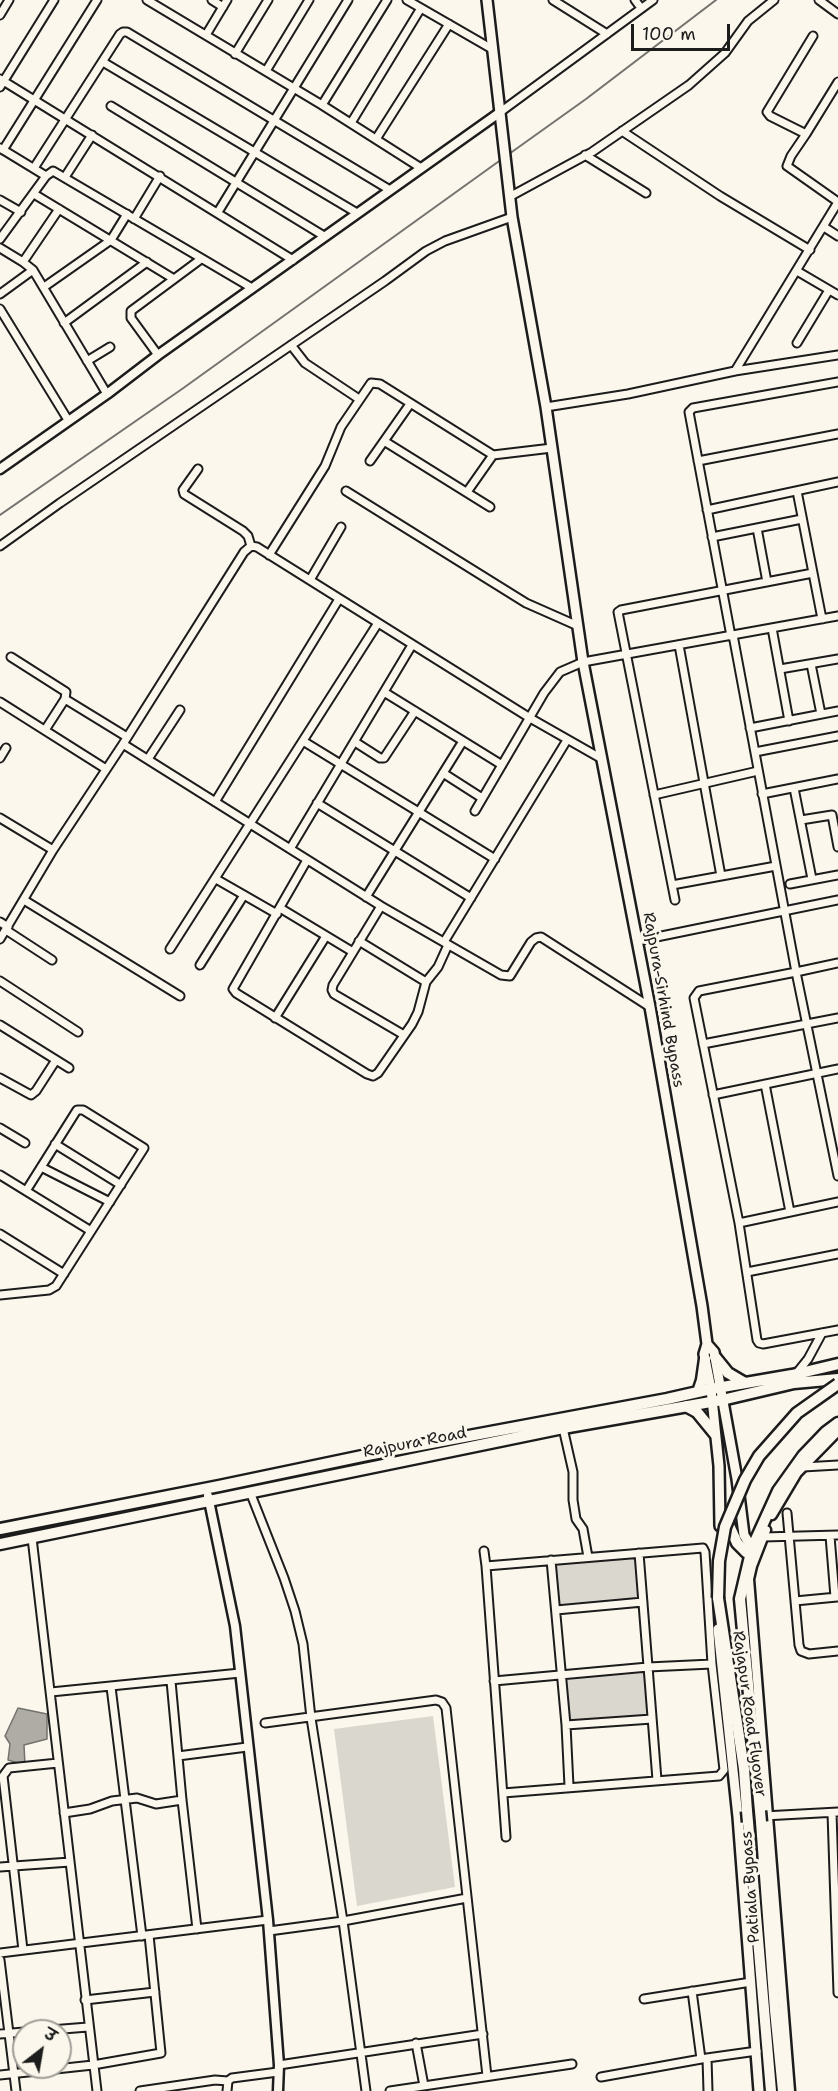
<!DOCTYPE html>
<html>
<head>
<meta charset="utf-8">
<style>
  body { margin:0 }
  #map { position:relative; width:838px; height:2091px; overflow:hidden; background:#fbf7ec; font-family:"Shantell Sans","Playpen Sans Deva",sans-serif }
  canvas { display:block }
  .north { position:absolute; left:12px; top:2019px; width:60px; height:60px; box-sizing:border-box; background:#fbf7ec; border:2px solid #a29f99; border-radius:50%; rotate:31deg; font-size:16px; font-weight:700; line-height:24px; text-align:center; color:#1c1c1c }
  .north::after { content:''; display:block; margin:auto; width:21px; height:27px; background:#1c1c1c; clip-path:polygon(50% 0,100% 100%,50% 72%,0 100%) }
  .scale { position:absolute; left:631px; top:24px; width:99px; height:27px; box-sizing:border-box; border:3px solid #1c1c1c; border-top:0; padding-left:8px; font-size:18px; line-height:21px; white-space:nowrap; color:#1c1c1c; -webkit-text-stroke:4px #fbf7ec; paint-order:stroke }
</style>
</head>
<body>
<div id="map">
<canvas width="838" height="2091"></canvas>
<div class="north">उ</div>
<div class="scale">100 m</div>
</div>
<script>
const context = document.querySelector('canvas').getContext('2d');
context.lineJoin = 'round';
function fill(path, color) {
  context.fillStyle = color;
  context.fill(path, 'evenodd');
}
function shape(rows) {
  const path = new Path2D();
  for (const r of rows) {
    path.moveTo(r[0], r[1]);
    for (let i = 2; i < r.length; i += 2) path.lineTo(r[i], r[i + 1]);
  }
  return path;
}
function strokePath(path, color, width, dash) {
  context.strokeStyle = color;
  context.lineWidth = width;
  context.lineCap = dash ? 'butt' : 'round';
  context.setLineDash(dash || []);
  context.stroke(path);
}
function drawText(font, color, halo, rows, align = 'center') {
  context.font = font + ' "Shantell Sans",sans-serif';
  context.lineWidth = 6;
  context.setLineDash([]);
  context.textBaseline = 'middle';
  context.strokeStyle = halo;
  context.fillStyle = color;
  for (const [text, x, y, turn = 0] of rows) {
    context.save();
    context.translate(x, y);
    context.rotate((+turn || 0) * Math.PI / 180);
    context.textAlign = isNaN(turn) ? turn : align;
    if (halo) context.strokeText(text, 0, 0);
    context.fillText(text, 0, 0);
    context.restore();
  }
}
const green = shape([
  [635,1557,639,1600,559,1606,556,1564],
  [644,1673,647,1715,570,1721,566,1679],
  [433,1716,455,1887,357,1906,334,1729]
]);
const water = shape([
  [18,1708,47,1714,47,1739,24,1745,25,1765,8,1760,10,1744,5,1736,18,1708]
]);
const stream = shape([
  [509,154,586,99,716,0],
  [0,515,182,389,502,159]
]);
const minor = shape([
  [147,0,322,105,421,168],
  [212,0,223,7],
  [407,0,492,49],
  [553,0,607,34],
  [635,0,641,8],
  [819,0,838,14],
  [0,15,9,0],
  [206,35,227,0],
  [813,36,767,112,770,116,806,134,838,82],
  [235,54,268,0],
  [103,62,357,213],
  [266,71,309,0],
  [0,79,293,260],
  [0,87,54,0],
  [322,105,387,0],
  [111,106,324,236],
  [499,113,653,0],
  [351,123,421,8],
  [622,131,720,196,810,250],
  [376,139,449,24],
  [0,148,46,176],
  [3,150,97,0],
  [585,155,646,193],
  [34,168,120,34,123,32,127,32,390,190],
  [65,177,92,135],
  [34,194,174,279],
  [511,196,592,152,689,85,725,53,748,21,774,0],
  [0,200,21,212],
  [218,212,348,0],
  [134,219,160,176],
  [824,227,838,236],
  [0,239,46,176,53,171,252,288],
  [0,248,23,262,33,270,107,394],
  [23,262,59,209],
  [797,271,838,295],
  [44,287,111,240,127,214],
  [0,294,33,270],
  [0,309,68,420],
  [64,323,147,262],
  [797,343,829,290],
  [291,345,305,363,359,399],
  [158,355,131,318,131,311,201,259],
  [87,361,110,347],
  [735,371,838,202,787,166,791,156,806,134],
  [546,407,628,394,735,371,838,355],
  [384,441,490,507],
  [370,461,410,404],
  [698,461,838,434],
  [198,469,183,490,184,494,243,531,248,536,251,546],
  [346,491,526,603,578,626],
  [797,491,822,619],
  [467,492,493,455],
  [707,510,838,482],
  [757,528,767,582],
  [712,537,802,519],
  [0,546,60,503,385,281,426,251,445,241,512,217],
  [269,555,325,466,341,427,371,383,380,384,493,455,552,448],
  [310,580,341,527],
  [772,628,789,721],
  [733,635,796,972,699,991,694,998,739,1223,838,1202],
  [731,636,689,412,693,408,838,382],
  [679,645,721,876],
  [11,657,66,692,65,699,45,730],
  [811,664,821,714],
  [780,669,838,659],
  [384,692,502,765],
  [65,699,127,737],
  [0,702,106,769],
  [750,728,838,711],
  [303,741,495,859],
  [355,742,380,758,384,758,415,711],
  [123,744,381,906,501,975,510,976,531,942,536,938,541,937,650,1007],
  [755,752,838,736],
  [0,758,6,748],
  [148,759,180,710],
  [443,773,482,798],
  [794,788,812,879],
  [762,794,838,779],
  [654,795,758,771],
  [215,802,339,599],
  [317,803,471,898],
  [475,811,544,693,560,672,583,662,838,616],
  [0,818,53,850,0,939],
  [801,820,832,815,838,847],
  [290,849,412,645],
  [53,850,123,744,244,552,251,546,257,547,530,718,602,759],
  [307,860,233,989,236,993,367,1074,373,1076,378,1073,412,1024,418,1012,426,982,438,967,448,945],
  [216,879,277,914],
  [790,884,838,875],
  [672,885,776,866],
  [366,897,463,741],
  [24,900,180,996],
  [675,900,618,612,621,610,813,573],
  [381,906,333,985,332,990,334,994,404,1035],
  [280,908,353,952],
  [0,922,8,927],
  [6,930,52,960],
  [359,941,426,982],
  [637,941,838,900],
  [444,942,567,740],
  [170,949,378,623],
  [838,963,796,972,838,1176],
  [200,965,244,895],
  [0,981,78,1032],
  [275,1018,326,936],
  [0,1025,69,1068],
  [703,1044,838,1018],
  [0,1078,31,1095,36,1091,56,1060],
  [765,1084,790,1212],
  [713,1095,838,1069],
  [0,1128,25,1143],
  [55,1144,121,1185],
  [41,1167,110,1202],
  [0,1175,91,1231],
  [739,1223,757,1340,759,1343,763,1344,838,1330],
  [0,1234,64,1274],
  [747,1272,838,1254],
  [0,1295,49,1290,56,1286,144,1148,83,1110,77,1110,26,1191],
  [796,1374,808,1359,822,1333],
  [563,1428,573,1472,573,1500,576,1519,583,1529,588,1557],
  [803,1467,838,1465],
  [250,1492,284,1578,295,1611,303,1644,311,1718,343,1921,366,2091],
  [787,1513,799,1645,801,1651,809,1654,838,1651],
  [830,1536,835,1597],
  [763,1537,838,1535],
  [32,1538,97,2091],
  [484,1551,486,1566,506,1837],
  [639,1553,657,1780],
  [551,1560,566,1725,569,1786],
  [486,1566,703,1548,705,1552,712,1664,724,1770,719,1776,503,1793],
  [795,1601,837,1597],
  [556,1610,643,1602],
  [171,1681,182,1800,197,1929],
  [494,1681,648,1667,712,1664],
  [111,1687,142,1936],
  [51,1692,240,1673],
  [265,1723,436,1700,442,1702,446,1708,487,2076],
  [566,1725,652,1719],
  [178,1756,247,1747],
  [64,1813,90,1809,112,1801,137,1798,156,1804,182,1800],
  [832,1813,838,1993],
  [745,1817,838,1812],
  [0,1867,70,1862],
  [269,1931,343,1921,467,1898],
  [23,1950,3,1776,9,1768,58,1763],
  [0,1953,268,1920],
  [0,1960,16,2091],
  [692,1991,701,2059],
  [644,1999,751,1982],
  [85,2000,155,1992],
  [38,2031,88,2027],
  [0,2034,24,2032],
  [416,2043,424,2086],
  [707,2058,708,2091],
  [279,2065,483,2034],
  [0,2075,93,2065,161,2053,149,1935],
  [601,2077,707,2058,757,2051],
  [140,2091,215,2080,228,2081],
  [227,2091,228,2081,232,2078,278,2072],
  [390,2091,572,2064]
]);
const tertiary = shape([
  [0,469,107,394,158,355,499,113],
  [208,1496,235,1626,268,1920,279,2065,278,2091],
  [772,1515,797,1473,838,1431],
  [766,1530,752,1566,749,1579,790,2091]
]);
const secondary = shape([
  [487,0,512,217,546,407,583,662,650,1007,702,1306,707,1344,704,1354,711,1389,719,1466,720,1526],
  [707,1344,714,1352,737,1479,744,1535,752,1548],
  [718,1629,738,1817,759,2091]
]);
const primary = shape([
  [715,1357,728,1373,745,1383],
  [698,1392,702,1380,705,1359],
  [686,1406,697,1412,715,1434],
  [0,1529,219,1486,367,1455,667,1399,711,1389,792,1375,838,1364],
  [0,1544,563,1428,722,1400,794,1383,838,1379]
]);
const trunk = shape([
  [721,1520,728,1523,737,1543,746,1552,751,1554],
  [718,1598,744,1769,747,1811],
  [760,1811,740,1599,752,1548,778,1491,803,1456,826,1432,838,1423],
  [748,1822,771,2091],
  [761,1822,775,2010,783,2091]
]);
const trunkBridge = shape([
  [718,1598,719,1561,725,1527,745,1480,759,1456,797,1413,838,1384],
  [747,1811,748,1822],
  [760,1811,761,1822]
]);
const streetNames = [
  ["Rajpura-Sirhind Bypass",663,1000,80],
  ["Rajpura Road",415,1443,-11],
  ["Rajapur Road Flyover",749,1714,82],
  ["Patiala Bypass",751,1887,-94]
];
fill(green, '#dad7ce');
fill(water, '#afaca5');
strokePath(water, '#74726e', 1.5);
strokePath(stream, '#74726e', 2);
strokePath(minor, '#1c1c1c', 11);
strokePath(tertiary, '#1c1c1c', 13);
strokePath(secondary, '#1c1c1c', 14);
strokePath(primary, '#1c1c1c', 15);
strokePath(trunk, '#1c1c1c', 15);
strokePath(minor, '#fbf7ec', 7);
strokePath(tertiary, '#fbf7ec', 8);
strokePath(secondary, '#fbf7ec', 9);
strokePath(primary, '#fbf7ec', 10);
strokePath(trunk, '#fbf7ec', 10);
strokePath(trunkBridge, '#1c1c1c', 15, []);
strokePath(trunkBridge, '#fbf7ec', 10);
drawText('16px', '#1c1c1c', '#fbf7ec', streetNames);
</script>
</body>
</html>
